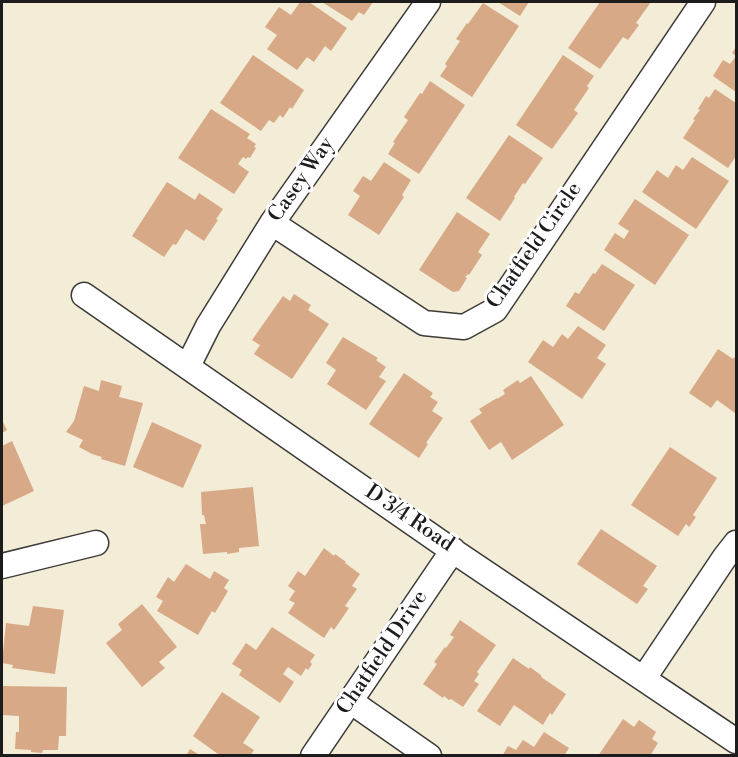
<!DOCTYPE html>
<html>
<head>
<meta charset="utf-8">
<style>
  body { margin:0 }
  #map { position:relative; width:738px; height:757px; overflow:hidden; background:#f3ecd7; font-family:"Libre Bodoni",serif }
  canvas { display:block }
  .frame { position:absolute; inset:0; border:3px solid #1c1c1c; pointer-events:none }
</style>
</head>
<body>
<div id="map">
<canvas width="738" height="757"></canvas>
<div class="frame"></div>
</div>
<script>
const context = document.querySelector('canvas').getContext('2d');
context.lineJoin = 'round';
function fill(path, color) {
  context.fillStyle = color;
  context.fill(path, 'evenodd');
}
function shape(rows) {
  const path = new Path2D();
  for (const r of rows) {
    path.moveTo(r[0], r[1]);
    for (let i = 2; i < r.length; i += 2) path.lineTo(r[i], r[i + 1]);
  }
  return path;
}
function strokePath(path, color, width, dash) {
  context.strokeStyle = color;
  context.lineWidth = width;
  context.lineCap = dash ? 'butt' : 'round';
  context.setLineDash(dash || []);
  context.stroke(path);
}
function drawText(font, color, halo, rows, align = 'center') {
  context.font = font + ' "Libre Bodoni",serif';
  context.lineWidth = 6;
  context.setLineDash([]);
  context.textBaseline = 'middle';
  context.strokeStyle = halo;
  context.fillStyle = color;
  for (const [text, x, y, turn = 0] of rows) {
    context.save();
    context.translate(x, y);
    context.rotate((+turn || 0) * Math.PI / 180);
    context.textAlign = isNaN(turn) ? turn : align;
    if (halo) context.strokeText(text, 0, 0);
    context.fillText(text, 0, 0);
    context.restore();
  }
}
const building = shape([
  [300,2,309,2,347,28,331,51,325,46,314,62,307,57,297,70,267,49,277,35,265,27,279,7,291,15],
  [322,2,373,2,364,15,359,12,352,21],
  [498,2,529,2,520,16],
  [600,2,651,2,636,23,639,25,628,40,623,37,600,69,568,48],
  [483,3,519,26,472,97,440,76,447,66,445,64,460,41,456,39,467,23,468,24],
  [736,47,736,92,713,76,723,60,730,64,736,56,732,53],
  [253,55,304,90,292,109,290,107,283,118,280,115,274,123,269,120,261,131,220,103],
  [563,55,594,76,587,86,589,88,574,110,578,113,552,149,516,125],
  [430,81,465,105,419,174,388,154,395,143,393,142,408,120,404,117,420,93,422,94],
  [715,89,736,103,736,156,728,168,683,138,695,120,693,119,700,110,698,109,706,96,709,98],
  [211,109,250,134,247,138,256,144,254,147,256,148,250,158,248,157,246,159,243,157,238,164,249,172,234,194,178,158],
  [509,135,543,158,525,184,523,183,514,197,515,198,500,221,466,198],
  [692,157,729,181,696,229,642,192,657,170,668,178,676,165,683,170],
  [384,162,411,180,402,195,404,197,379,235,348,215,360,196,353,191,363,176,371,181],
  [167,182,195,200,199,193,223,209,216,219,218,220,204,241,186,229,176,245,173,244,164,257,132,236],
  [635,199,689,235,655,285,604,250,615,233,624,239,629,231,618,224],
  [457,212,490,234,478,252,482,255,469,275,468,274,465,277,467,278,459,291,453,292,419,270],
  [602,264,635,285,604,331,566,306,575,292,579,294,593,273,595,274],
  [294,294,311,305,308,310,329,324,292,379,254,354,260,345,252,340,283,296,290,301],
  [578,326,606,345,597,358,606,364,582,399,528,362,543,340,553,347,562,334,568,339],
  [343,337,378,358,376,360,386,367,379,377,386,381,366,410,327,384,336,370,326,363],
  [718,349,733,359,734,357,736,359,735,413,717,400,711,408,689,393],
  [404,373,433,393,430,397,438,402,432,411,443,418,426,443,428,444,419,458,369,424],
  [531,376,564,425,512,460,501,442,489,450,470,421,482,413,479,409,497,398,497,399,505,394,503,390,518,380,520,383],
  [101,380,122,386,119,397,143,403,125,466,101,459,102,457,92,454,79,447,83,440,66,432,74,421,84,386,99,391],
  [2,420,7,430,2,433],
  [152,422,202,445,183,488,133,467],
  [12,441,34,491,2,506,2,446],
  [670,447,717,478,693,515,696,517,689,527,686,524,678,536,631,505],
  [253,487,259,546,239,548,239,552,227,554,227,552,203,554,200,524,206,524,204,515,202,515,201,492],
  [601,529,657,566,643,586,648,589,637,604,577,564],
  [324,548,334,556,335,554,346,562,345,563,360,574,352,586,357,589,345,606,349,608,334,630,331,627,324,638,288,613,295,603,289,600,295,591,288,586,298,571,305,576],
  [186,564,210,579,214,571,229,580,224,588,228,591,215,613,212,611,198,635,157,611,163,601,156,597,168,577,174,582],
  [142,604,177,647,159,662,165,668,142,687,106,643,122,630,118,624],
  [33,606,64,610,55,674,12,668,13,665,2,663,6,623,29,626],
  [460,620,496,645,477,672,479,674,474,681,479,684,463,707,451,699,449,700,444,696,443,698,423,684,437,664,434,662,445,647,446,648,454,637,450,635],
  [272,627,315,655,310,662,312,664,308,670,306,668,301,676,288,667,283,674,294,682,280,703,239,675,242,670,232,664,246,643,256,650],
  [513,658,529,669,530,667,542,676,541,677,566,694,552,715,550,713,543,725,514,705,500,726,477,711],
  [3,686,67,687,66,736,59,736,58,750,43,750,42,753,31,752,31,750,15,749,16,732,19,732,19,716,3,715],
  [222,692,260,717,243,743,254,750,250,756,217,756,218,754,193,736],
  [623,719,634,727,639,720,656,732,652,739,658,743,650,756,598,756],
  [544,732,569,748,564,756,502,756,508,746,516,750,523,740,534,747],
  [190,749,201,756,186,756]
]);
const street = shape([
  [272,223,424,323,464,327,495,310,703,2],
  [84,295,440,542,736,741],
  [188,366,208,326,272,223,428,2],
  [2,566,96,543],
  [644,678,725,557,736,543],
  [350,701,429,756],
  [313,756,453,550]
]);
const streetNames = [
  ["Casey Way",302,180,-55],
  ["Chatfield Circle",535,246,-55],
  ["D 3/4 Road",409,519,34],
  ["Chatfield Drive",383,653,-56]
];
fill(building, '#d7a986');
strokePath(street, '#3c3b38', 27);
strokePath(street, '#fff', 24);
drawText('21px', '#1c1c1c', '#fff', streetNames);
</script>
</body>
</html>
